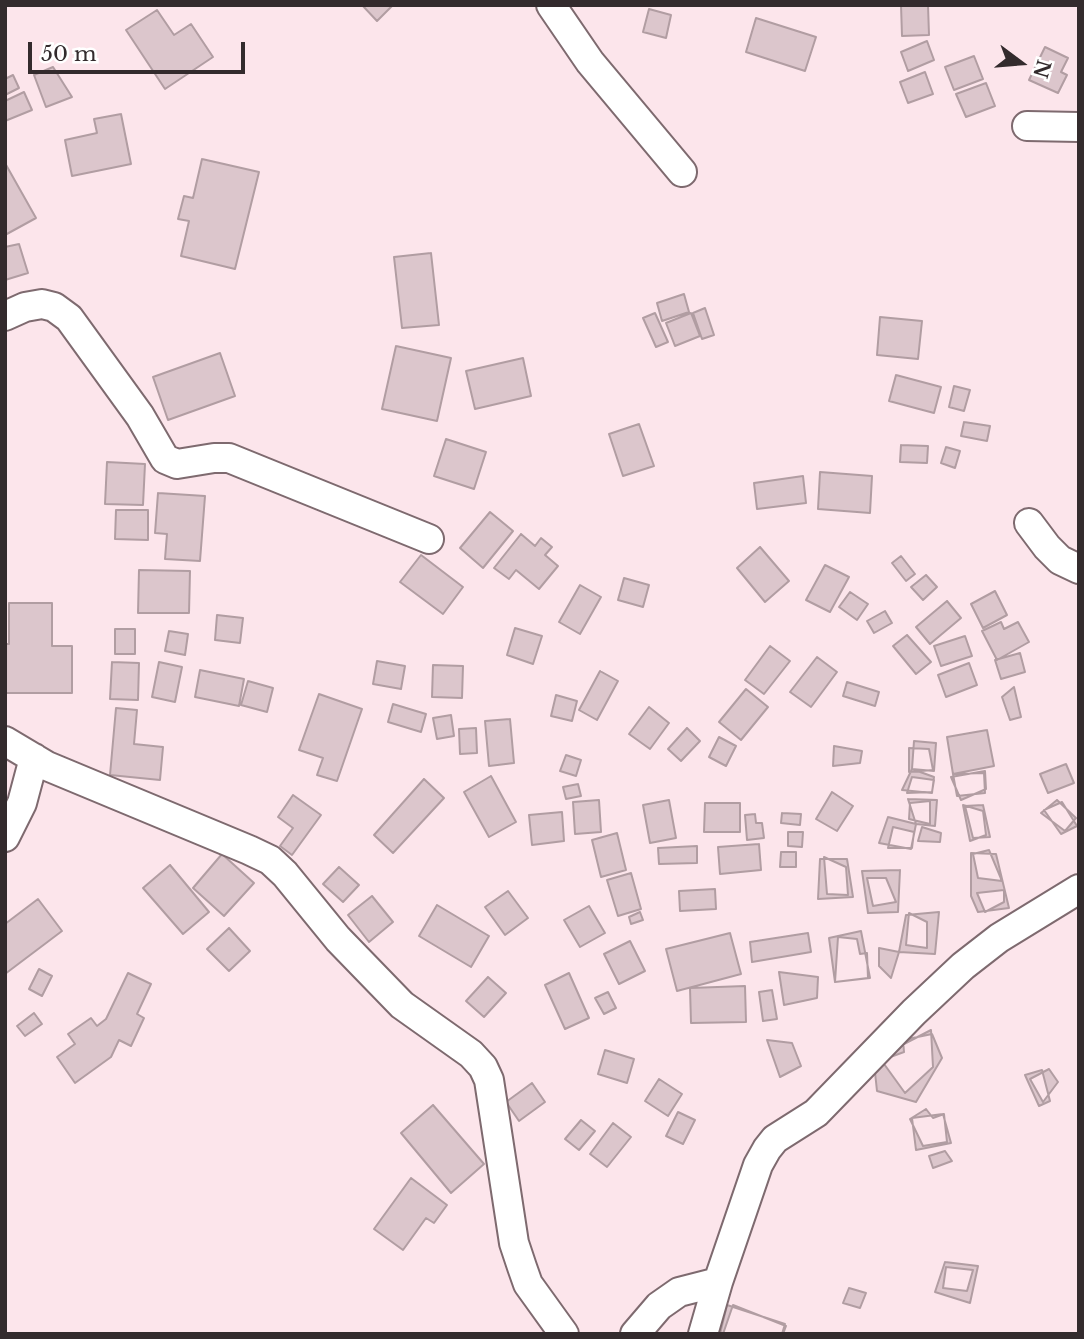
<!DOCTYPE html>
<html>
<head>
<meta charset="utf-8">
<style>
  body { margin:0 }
  #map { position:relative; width:1084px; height:1339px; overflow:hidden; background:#fce5eb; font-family:"Libre Baskerville",serif }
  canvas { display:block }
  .frame { position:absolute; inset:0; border:7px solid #332b2d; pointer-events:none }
  .north { position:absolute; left:986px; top:28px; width:70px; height:70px; -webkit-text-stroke:5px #fff; paint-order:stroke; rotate:106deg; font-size:19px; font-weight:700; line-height:28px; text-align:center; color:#332b2d }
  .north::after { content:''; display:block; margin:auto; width:24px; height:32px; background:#332b2d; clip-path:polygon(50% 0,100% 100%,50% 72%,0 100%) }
  .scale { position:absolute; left:28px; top:42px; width:217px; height:32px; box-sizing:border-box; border:4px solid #332b2d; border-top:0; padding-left:9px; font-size:21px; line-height:24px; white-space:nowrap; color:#332b2d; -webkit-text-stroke:5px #fff; paint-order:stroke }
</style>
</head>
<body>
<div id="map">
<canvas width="1084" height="1339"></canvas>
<div class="frame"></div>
<div class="north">N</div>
<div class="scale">50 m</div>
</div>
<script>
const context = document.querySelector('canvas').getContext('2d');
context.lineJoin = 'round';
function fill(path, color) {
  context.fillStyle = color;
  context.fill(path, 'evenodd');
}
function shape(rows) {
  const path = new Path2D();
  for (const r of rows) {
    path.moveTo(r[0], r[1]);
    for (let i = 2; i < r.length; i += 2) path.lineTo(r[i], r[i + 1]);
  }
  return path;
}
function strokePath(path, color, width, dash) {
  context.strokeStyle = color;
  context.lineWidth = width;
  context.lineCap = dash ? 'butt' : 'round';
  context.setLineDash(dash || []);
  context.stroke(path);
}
const building = shape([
  [362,5,393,5,377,21,362,5],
  [901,5,928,5,929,35,902,36,901,5],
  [649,9,671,15,666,38,643,32,649,9],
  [157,10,174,35,191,24,213,57,165,89,126,30,157,10],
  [756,18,816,37,805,71,746,52,756,18],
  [927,41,934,60,908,71,901,52,927,41],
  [1045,47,1068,58,1061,72,1067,75,1058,93,1029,80,1045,47],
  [974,56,983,79,954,90,945,67,974,56],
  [53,67,72,97,46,107,34,75,53,67],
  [925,72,933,94,908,103,900,82,925,72],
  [13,75,19,88,5,95,5,79,13,75],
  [986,83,995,106,966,117,956,94,986,83],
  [24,92,32,110,5,121,5,101,24,92],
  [121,114,131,164,72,176,65,140,97,133,94,119,121,114],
  [202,159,259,172,235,269,181,256,189,221,178,219,184,196,193,198,202,159],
  [5,163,36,218,5,235,5,163],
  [19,244,28,273,5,280,5,247,19,244],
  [431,253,439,325,402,328,394,257,431,253],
  [684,294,689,312,662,321,657,303,684,294],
  [705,308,714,335,702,339,693,313,705,308],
  [655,313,668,342,656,347,643,318,655,313],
  [691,313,700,336,675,346,666,323,691,313],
  [880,317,922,321,918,359,877,355,880,317],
  [396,346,451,358,437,421,382,409,396,346],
  [220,353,235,396,168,420,153,377,220,353],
  [523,358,531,396,475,409,466,371,523,358],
  [896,375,941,387,934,413,889,401,896,375],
  [954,386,970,390,964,411,949,407,954,386],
  [964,422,990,426,987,441,961,436,964,422],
  [639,424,654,466,623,476,609,434,639,424],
  [446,439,486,452,474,489,434,476,446,439],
  [901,445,928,446,927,463,900,462,901,445],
  [946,447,960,451,955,468,941,463,946,447],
  [107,462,145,464,143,505,105,504,107,462],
  [820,472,872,476,870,513,818,509,820,472],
  [803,476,806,503,757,509,754,483,803,476],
  [158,493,205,496,200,561,165,559,167,534,155,533,158,493],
  [116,510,148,510,148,540,115,539,116,510],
  [490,512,513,531,483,568,460,548,490,512],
  [521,534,535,546,541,538,552,547,545,555,558,566,539,589,516,570,509,579,494,568,521,534],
  [760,547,789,581,765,602,737,568,760,547],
  [421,555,463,587,443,614,400,582,421,555],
  [901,556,915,574,906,581,892,563,901,556],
  [825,565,849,577,830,612,806,600,825,565],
  [139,570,190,571,189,613,138,613,139,570],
  [926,575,937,587,923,600,911,587,926,575],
  [624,578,649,585,643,607,618,600,624,578],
  [580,585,601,597,580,634,559,622,580,585],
  [995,591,1007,615,983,628,971,604,995,591],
  [850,592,868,604,857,620,839,607,850,592],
  [947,601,961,618,930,644,916,627,947,601],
  [9,603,52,603,52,646,72,646,72,693,5,693,5,644,9,644,9,603],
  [885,611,892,623,874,633,867,621,885,611],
  [217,615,243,618,240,643,215,640,217,615],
  [1001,622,1004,629,1018,622,1029,642,997,660,982,631,1001,622],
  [515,628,542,636,533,664,507,655,515,628],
  [115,629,135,629,135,654,115,654,115,629],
  [169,631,188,634,185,655,165,651,169,631],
  [907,635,931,662,916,674,893,646,907,635],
  [965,636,972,656,941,666,934,646,965,636],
  [770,646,790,661,764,694,745,680,770,646],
  [1020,653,1025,672,1001,679,995,660,1020,653],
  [817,657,837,672,811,707,790,692,817,657],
  [377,661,405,666,401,689,373,684,377,661],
  [112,662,139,663,138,700,110,699,112,662],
  [159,662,182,667,175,702,152,697,159,662],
  [969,663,977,685,946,697,938,675,969,663],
  [433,665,463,666,462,698,432,697,433,665],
  [200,670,244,679,239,706,195,697,200,670],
  [600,671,618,681,597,720,579,710,600,671],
  [248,681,273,688,267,712,241,705,248,681],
  [847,682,879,692,875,706,843,696,847,682],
  [1014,687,1021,717,1010,720,1002,697,1014,687],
  [746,689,768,707,741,740,719,722,746,689],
  [319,694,362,709,337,781,317,775,323,758,299,750,319,694],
  [556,695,577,701,572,721,551,716,556,695],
  [393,704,426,714,421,732,388,722,393,704],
  [649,707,669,723,650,749,629,734,649,707],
  [116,708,137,710,134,744,163,747,160,780,110,775,116,708],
  [451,715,454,736,437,739,433,718,451,715],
  [510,719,514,763,489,766,485,721,510,719],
  [476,728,477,753,460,754,459,729,476,728],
  [687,728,700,741,681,761,668,749,687,728],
  [987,730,994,766,953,774,947,737,987,730],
  [719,737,736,746,726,766,709,757,719,737],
  [914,741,936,743,934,771,912,769,914,741],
  [834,746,862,751,860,763,833,766,834,746],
  [909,748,929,749,933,770,909,772,909,748],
  [566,755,581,760,576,776,560,771,566,755],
  [1066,764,1074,783,1048,793,1040,774,1066,764],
  [912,769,934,777,932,793,902,790,912,769],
  [985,771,986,789,961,800,951,777,985,771],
  [984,773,985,793,957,796,953,774,984,773],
  [491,776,516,822,489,837,464,792,491,776],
  [912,777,934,780,932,792,907,793,912,777],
  [424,779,444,798,393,853,374,835,424,779],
  [578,784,581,796,566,799,563,787,578,784],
  [832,792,853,806,837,831,816,819,832,792],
  [293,795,321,815,292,855,280,846,293,828,278,817,293,795],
  [908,799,937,800,935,826,916,824,908,799],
  [599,800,601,832,575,834,573,802,599,800],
  [669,800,676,838,650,843,643,805,669,800],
  [1057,800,1076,818,1065,831,1041,813,1057,800],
  [930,801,930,824,909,819,910,803,930,801],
  [1062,802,1077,826,1061,834,1044,810,1062,802],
  [705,803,740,803,740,832,704,832,705,803],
  [963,805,983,811,986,835,970,841,963,805],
  [983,805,990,837,973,838,965,806,983,805],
  [562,812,564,841,532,845,529,815,562,812],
  [782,813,801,814,800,825,781,823,782,813],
  [755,814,756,823,762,823,764,838,747,840,745,815,755,814],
  [888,817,916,824,911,849,879,843,888,817],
  [893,827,914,832,912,848,888,848,893,827],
  [922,827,941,833,940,842,918,841,922,827],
  [788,832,803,832,802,847,788,846,788,832],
  [617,833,626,870,601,877,592,840,617,833],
  [759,844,761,870,720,874,718,847,759,844],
  [697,846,697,863,659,864,658,848,697,846],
  [989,850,1002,881,978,878,973,854,989,850],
  [781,852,796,852,796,867,780,867,781,852],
  [971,853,996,854,1009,908,978,912,971,896,971,853],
  [222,854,254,883,224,916,193,888,222,854],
  [824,857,846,867,848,895,827,894,824,857],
  [820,859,847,859,853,897,818,899,820,859],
  [170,865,209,912,183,934,143,888,170,865],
  [339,867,359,885,343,902,323,884,339,867],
  [900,870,898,912,868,913,862,871,900,870],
  [631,873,641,909,618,916,607,880,631,873],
  [867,878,886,878,896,902,873,906,867,878],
  [715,889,716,909,680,911,679,891,715,889],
  [1004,890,1004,902,985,912,977,893,1004,890],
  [508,891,528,918,505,935,485,907,508,891],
  [372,896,393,922,369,942,348,915,372,896],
  [38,899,62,931,5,974,5,924,38,899],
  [437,905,489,936,471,967,419,936,437,905],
  [589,906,605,933,580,947,564,920,589,906],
  [640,912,643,920,631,924,629,917,640,912],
  [939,912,935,954,899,952,906,915,939,912],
  [909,913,927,922,927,948,906,945,909,913],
  [229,928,250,951,229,971,207,949,229,928],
  [861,931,870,978,835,982,829,938,861,931],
  [730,933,741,974,677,991,666,949,730,933],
  [808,933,811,952,752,962,750,942,808,933],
  [838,937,857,939,860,954,867,953,868,978,835,982,838,937],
  [630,941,645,971,619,984,604,954,630,941],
  [879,948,899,952,891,978,879,966,879,948],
  [39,969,52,976,42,996,29,989,39,969],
  [779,972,818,977,817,998,784,1005,779,972],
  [128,973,151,984,137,1014,144,1018,131,1046,119,1040,111,1057,75,1083,57,1057,75,1044,68,1034,91,1018,97,1026,106,1019,128,973],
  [569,973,589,1018,565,1029,545,985,569,973],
  [488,977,506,993,484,1017,466,1001,488,977],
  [745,986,746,1022,691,1023,690,988,745,986],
  [772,990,777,1019,763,1021,759,992,772,990],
  [608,992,616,1008,604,1014,595,998,608,992],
  [34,1013,42,1024,25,1036,17,1026,34,1013],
  [931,1030,933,1067,905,1093,879,1057,931,1030],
  [932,1034,942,1058,916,1102,877,1091,874,1063,904,1052,903,1040,932,1034],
  [767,1040,792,1043,801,1066,780,1077,767,1040],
  [605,1050,634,1059,627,1083,598,1074,605,1050],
  [1049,1069,1058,1082,1043,1102,1030,1079,1049,1069],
  [1042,1070,1050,1101,1039,1106,1025,1075,1042,1070],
  [659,1079,682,1094,668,1116,645,1101,659,1079],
  [532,1083,545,1102,519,1121,506,1102,532,1083],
  [433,1105,484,1164,451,1193,401,1133,433,1105],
  [926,1109,933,1118,944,1114,947,1142,923,1146,910,1119,926,1109],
  [678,1112,695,1120,683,1144,666,1136,678,1112],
  [943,1114,951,1143,916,1150,912,1118,943,1114],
  [581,1120,595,1131,579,1150,565,1139,581,1120],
  [613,1123,631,1137,607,1167,590,1154,613,1123],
  [945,1151,952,1161,933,1168,929,1156,945,1151],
  [411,1178,447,1205,434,1223,426,1218,403,1250,374,1229,411,1178],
  [945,1262,978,1266,970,1303,935,1292,945,1262],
  [946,1267,973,1270,967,1291,943,1288,946,1267],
  [849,1288,866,1293,860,1308,843,1303,849,1288],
  [727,1305,785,1324,782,1334,720,1334,727,1305],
  [733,1305,786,1326,783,1334,723,1334,733,1305]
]);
const street = shape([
  [551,5,590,62,682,172],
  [1027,126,1079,127],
  [5,316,25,307,42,304,54,307,69,318,140,416,165,459,177,464,214,458,229,458,429,539],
  [1029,523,1047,547,1060,560,1079,569],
  [5,741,47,766,249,850,270,860,285,874,338,939,402,1005,471,1054,483,1067,489,1080,514,1243,522,1267,528,1284,564,1334],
  [5,837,22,803,34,758],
  [635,1334,659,1306,679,1292,718,1282],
  [703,1334,718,1282,758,1165,767,1149,775,1139,816,1113,914,1012,963,966,999,938,1079,889]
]);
fill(building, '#dcc6cc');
strokePath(building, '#b19da2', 2);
strokePath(street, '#7e6a6f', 32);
strokePath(street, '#fff', 28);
</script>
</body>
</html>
